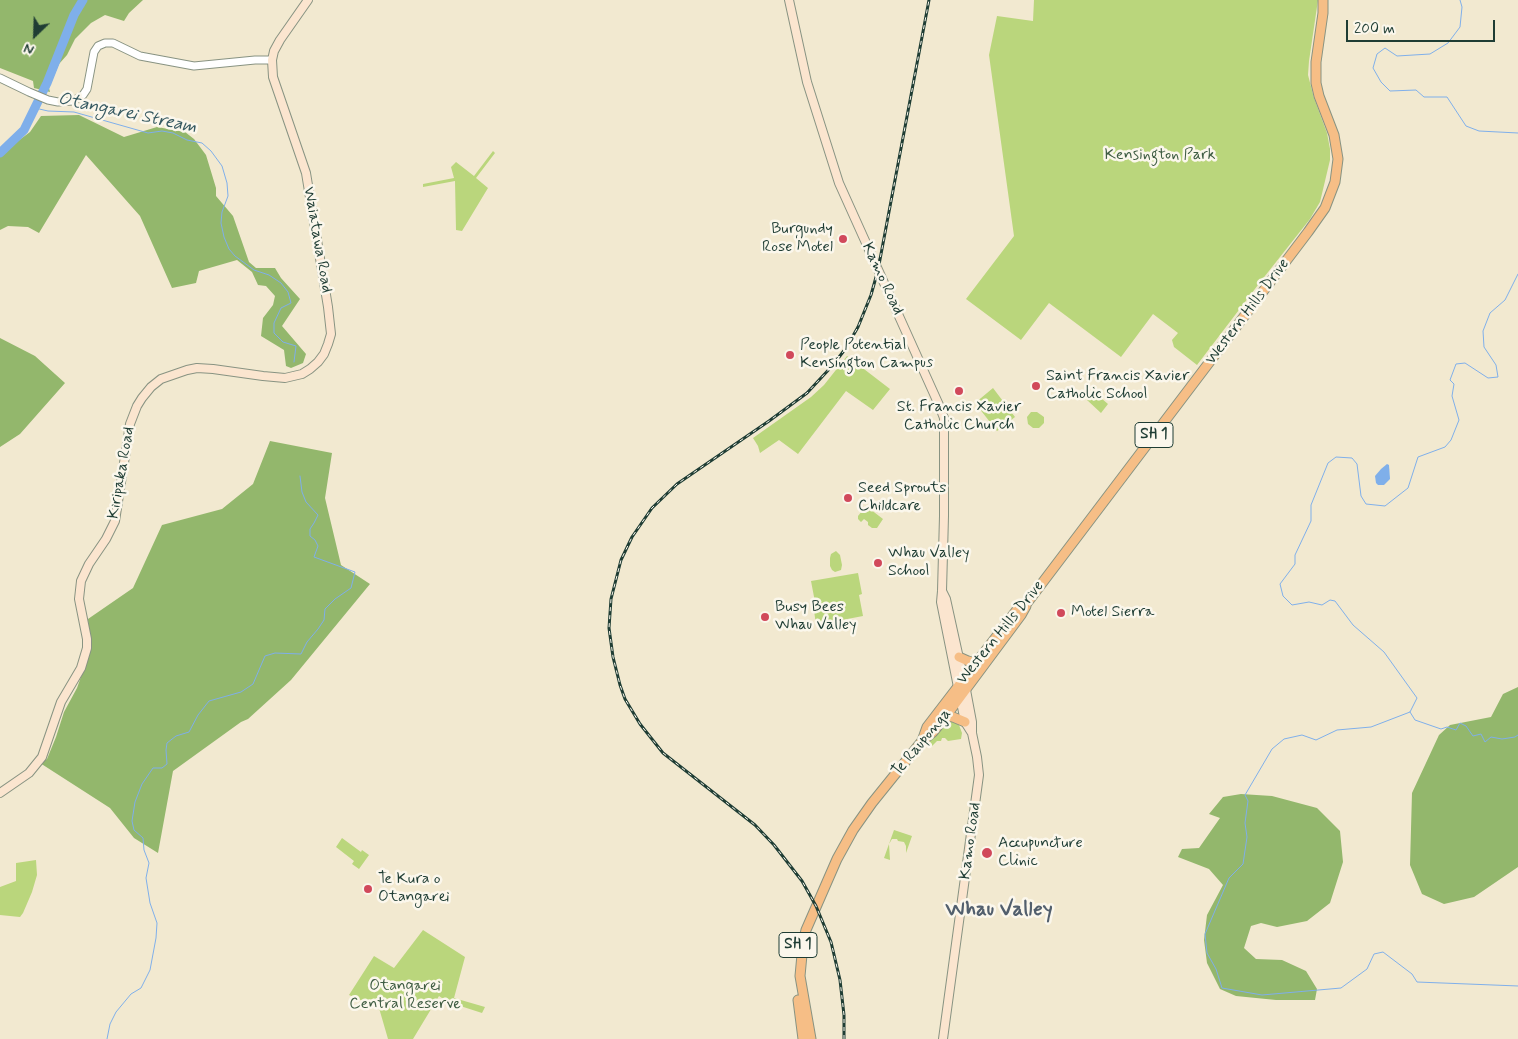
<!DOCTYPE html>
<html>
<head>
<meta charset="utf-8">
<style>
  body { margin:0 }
  #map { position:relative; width:1518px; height:1039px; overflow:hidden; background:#f2e9d0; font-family:Mynerve,sans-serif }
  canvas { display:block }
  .north { position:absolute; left:10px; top:10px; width:50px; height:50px; -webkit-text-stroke:4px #fbf7ec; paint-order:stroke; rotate:204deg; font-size:14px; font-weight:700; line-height:20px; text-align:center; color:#1f3d34 }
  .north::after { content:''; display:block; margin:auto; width:18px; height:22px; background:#1f3d34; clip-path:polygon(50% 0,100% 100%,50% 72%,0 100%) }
  .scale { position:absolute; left:1346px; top:20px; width:149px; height:22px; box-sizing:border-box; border:2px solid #1f3d34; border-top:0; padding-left:6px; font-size:15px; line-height:18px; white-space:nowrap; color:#1f3d34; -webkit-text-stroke:4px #fbf7ec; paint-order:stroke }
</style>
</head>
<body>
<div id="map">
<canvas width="1518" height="1039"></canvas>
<div class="north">N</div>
<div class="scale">200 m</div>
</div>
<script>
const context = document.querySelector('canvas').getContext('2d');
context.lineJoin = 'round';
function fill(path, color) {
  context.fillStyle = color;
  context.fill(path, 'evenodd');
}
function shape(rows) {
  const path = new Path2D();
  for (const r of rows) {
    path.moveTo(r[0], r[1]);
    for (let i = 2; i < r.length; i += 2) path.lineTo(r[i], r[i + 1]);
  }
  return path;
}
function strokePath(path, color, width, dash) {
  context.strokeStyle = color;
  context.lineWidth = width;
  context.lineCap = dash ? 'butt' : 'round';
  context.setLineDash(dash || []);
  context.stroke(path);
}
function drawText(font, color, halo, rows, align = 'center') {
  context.font = font + ' Mynerve,sans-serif';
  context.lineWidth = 5;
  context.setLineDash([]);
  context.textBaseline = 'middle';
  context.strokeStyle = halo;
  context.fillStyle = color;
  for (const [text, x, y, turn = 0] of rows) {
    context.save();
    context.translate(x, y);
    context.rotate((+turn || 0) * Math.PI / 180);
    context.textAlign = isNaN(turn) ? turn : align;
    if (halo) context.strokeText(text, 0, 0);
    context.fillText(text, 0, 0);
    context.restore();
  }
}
const green = shape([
  [1034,0,1318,0,1309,61,1308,75,1314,98,1327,133,1330,149,1330,160,1320,202,1310,219,1261,281,1197,365,1174,347,1172,340,1178,333,1153,314,1121,357,1049,303,1021,340,966,299,1014,236,989,55,997,16,1033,21],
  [493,151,495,153,476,178,488,188,462,231,456,230,455,181,423,187,423,184,454,178,451,167,456,162,474,176],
  [847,356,890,389,873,410,846,391,798,454,779,440,760,453,758,446,753,438,811,397,824,385],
  [993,388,1015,417,997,431,975,403],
  [1094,392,1108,404,1101,413,1087,400],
  [1031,412,1037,412,1044,417,1044,423,1039,428,1033,428,1028,424,1027,417],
  [866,506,883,519,877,528,872,528,868,525,868,522,864,519,861,522,858,519,858,516],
  [836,551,840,555,842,565,841,570,835,572,832,570,830,566,830,558,831,554],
  [858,573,862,594,859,595,863,616,816,625,813,603,815,602,811,581],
  [950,719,959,725,962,733,961,739,948,741,945,738,942,738,941,741,937,741,932,746,927,744,945,722],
  [894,830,912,836,906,853,906,846,904,842,898,841,897,839,892,839,889,844,890,860,884,858],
  [342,838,361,852,362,850,369,855,359,869,352,864,354,861,336,847],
  [36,860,37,875,32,892,23,913,20,917,0,915,0,887,16,881,16,863],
  [423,930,465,957,454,998,485,1007,482,1013,448,1002,439,996,413,1039,388,1039,379,1008,349,995,374,956,394,968]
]);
const forest = shape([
  [0,0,143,0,129,13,124,21,105,15,91,23,75,39,67,55,59,64,49,88,50,92,34,88,33,81,0,68],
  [79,115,124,137,157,127,185,132,194,139,206,155,216,188,216,196,233,216,249,262,256,268,275,268,281,278,300,299,282,326,306,354,303,363,291,368,286,366,284,350,261,336,263,318,273,305,275,296,266,286,258,285,252,272,237,260,199,271,196,283,172,288,140,216,86,155,39,233,28,227,8,226,0,230,0,151,10,147,30,132,41,116],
  [0,338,35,356,65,383,20,434,0,447],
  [270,441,332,453,325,498,341,565,370,584,291,680,248,719,241,722,173,771,158,853,134,838,110,808,40,763,47,759,56,737,64,712,77,688,82,674,89,642,88,619,133,588,162,525,222,509,253,484],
  [1518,687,1518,867,1474,897,1444,904,1422,894,1410,865,1412,793,1439,735,1450,725,1491,717,1503,694],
  [1241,794,1272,796,1317,808,1340,831,1343,862,1330,903,1307,921,1277,927,1261,923,1251,926,1244,948,1256,959,1282,960,1306,971,1317,989,1315,1000,1276,1000,1236,996,1220,989,1207,963,1204,940,1207,915,1223,885,1209,869,1178,857,1182,849,1199,848,1220,818,1209,814,1223,797]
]);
const water = shape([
  [1387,464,1389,465,1390,479,1384,485,1378,485,1376,483,1375,476,1381,469]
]);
const stream = shape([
  [1460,0,1462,7,1460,27,1448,43,1430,54,1397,56,1385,48,1377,54,1373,68,1381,82,1390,91,1416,90,1424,97,1447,97,1466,126,1479,131,1518,133],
  [35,108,48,111,74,112,148,133,162,131,173,133,187,140,202,143,211,151,222,166,227,183,228,196,222,212,221,223,224,237,229,249,235,256,254,270,269,275,281,283,288,292,291,303,281,308,274,323,274,333,283,342,296,346,294,362],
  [1518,274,1505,300,1490,313,1483,331,1484,347,1496,365,1498,377,1488,378,1465,363,1456,364,1450,380,1454,384,1452,396,1459,420,1451,440,1445,447,1418,457,1408,488,1385,506,1366,504,1361,496,1357,464,1352,458,1336,457,1328,463,1311,505,1311,521,1295,555,1295,564,1280,584,1283,596,1292,605,1309,602,1322,605,1330,600,1335,601,1353,625,1384,652,1417,698,1410,712,1371,727,1337,730,1316,740,1302,735,1284,739,1272,749,1245,795,1248,801,1245,823,1247,837,1243,864,1229,878,1205,934,1207,953,1216,969,1222,988,1262,995,1341,988,1367,969,1374,954,1383,952,1412,974,1417,982,1518,986],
  [1410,712,1415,720,1441,729,1447,727,1456,730,1460,723,1466,726,1473,736,1481,734,1485,742,1491,737,1502,739,1515,737,1518,735],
  [107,1039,110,1024,116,1012,131,994,141,988,150,970,156,938,157,923,150,903,146,878,149,863,144,850,143,838,134,830,132,821,135,802,142,784,153,768,162,768,167,764,166,750,167,743,176,736,189,732,198,715,209,701,241,692,253,684,265,656,275,653,301,654,307,642,318,629,324,620,325,609,335,599,351,588,355,572,314,557,318,546,315,540,310,536,310,529,314,523,318,515,306,502,302,492,300,476]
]);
const river = shape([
  [0,153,24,130,47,83,74,15,83,0]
]);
const tertiary = shape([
  [0,78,29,92,48,100,58,102,73,101,83,95,87,89,94,52,98,46,105,43,113,43,140,56,194,66,255,60,272,60]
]);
const secondary = shape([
  [789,0,807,82,839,183,939,405,944,418,944,516,942,591,941,602,965,722,972,733],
  [942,591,946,599,966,690,972,722,972,733,977,757,979,775,943,1039],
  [0,793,29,773,42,757,61,702,81,668,87,648,87,639,79,599,81,581,89,564,106,539,115,521,130,424,137,406,142,398,151,387,161,379,187,370,197,368,213,369,263,376,285,378,302,374,310,369,318,362,324,354,328,344,331,334,328,307,306,173,273,77,272,60,274,51,280,40,308,0]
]);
const trunk = shape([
  [959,657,968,661,977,663],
  [946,716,953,717,965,722],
  [922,741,927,727,1016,611,1027,603,1308,232,1325,208,1335,182,1338,159,1334,135,1319,96,1316,83,1316,62,1323,13,1323,0],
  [798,1000,803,1039],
  [811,1039,800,976,803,944,806,930,837,859,853,830,872,803,922,741,933,732,946,716,1021,615,1026,606]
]);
const rail = shape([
  [844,1039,844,1015,840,980,831,942,816,906,802,881,774,845,755,825,663,753,640,724,625,699,620,685,613,657,609,628,611,599,621,560,632,537,652,508,677,484,769,421,807,393,833,365,846,348,858,327,871,295,878,270,929,0]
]);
const markers = [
  [843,239,5,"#d1495b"],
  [790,355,5,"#d1495b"],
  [1036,386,5,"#d1495b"],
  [959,391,5,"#d1495b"],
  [848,498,5,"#d1495b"],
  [878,563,5,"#d1495b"],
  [1061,613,5,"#d1495b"],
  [765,617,5,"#d1495b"],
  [987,853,6,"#d1495b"],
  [368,889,5,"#d1495b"]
];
const shields = [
  [1154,435,38],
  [798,945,38]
];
const shieldNames = [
  ["SH 1",1154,435],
  ["SH 1",798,945]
];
const parkNames = [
  ["Kensington Park",1160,156],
  ["Otangarei",405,987],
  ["Central Reserve",405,1005]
];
const poiNames = [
  ["Burgundy",833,230,"right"],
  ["Rose Motel",833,248,"right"],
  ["People Potential",800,346],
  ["Kensington Campus",800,364],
  ["Saint Francis Xavier",1046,377],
  ["Catholic School",1046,395],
  ["St. Francis Xavier",959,408,"center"],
  ["Catholic Church",959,426,"center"],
  ["Seed Sprouts",858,489],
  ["Childcare",858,507],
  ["Whau Valley",888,554],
  ["School",888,572],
  ["Busy Bees",775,608],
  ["Whau Valley",775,626],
  ["Motel Sierra",1071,613],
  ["Accupuncture",998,844],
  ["Clinic",998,862],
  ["Te Kura o",378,880],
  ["Otangarei",378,898]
];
const streetNames = [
  ["Waiatawa Road",317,240,80],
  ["Kamo Road",882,279,65],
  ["Western Hills Drive",1248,312,-53],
  ["Kiripaka Road",122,473,-80],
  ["Western Hills Drive",1001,633,-51],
  ["Te Rauponga",922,743,-50],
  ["Kamo Road",971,841,-82]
];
const waterNames = [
  ["Otangarei Stream",127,114,12]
];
const districtNames = [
  ["Whau Valley",999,911]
];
fill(green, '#bad67c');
fill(forest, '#93b76c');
fill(water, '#7fafea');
strokePath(stream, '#7fafea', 1);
strokePath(river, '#7fafea', 9);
strokePath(tertiary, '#889382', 9);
strokePath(secondary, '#889382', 10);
strokePath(trunk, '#889382', 11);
strokePath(tertiary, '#fff', 7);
strokePath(secondary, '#fbe5cf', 8);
strokePath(trunk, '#f6be86', 9);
strokePath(rail, '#1f3d34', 3);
strokePath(rail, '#fbf7ec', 1, [4]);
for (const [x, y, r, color] of markers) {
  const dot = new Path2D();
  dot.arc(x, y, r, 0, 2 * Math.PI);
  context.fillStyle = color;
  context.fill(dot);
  strokePath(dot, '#fbf7ec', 2);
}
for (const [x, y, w] of shields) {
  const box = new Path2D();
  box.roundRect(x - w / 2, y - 12.5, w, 25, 4);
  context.fillStyle = '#fbf7ec';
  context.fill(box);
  strokePath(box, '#1f3d34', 1);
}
drawText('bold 15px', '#1f3d34', null, shieldNames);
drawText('16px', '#3e5c42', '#fbf7ec', parkNames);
drawText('16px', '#1f3d34', '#fbf7ec', poiNames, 'left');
drawText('16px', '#1f3d34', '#fbf7ec', streetNames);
drawText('italic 18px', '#375a62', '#fbf7ec', waterNames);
drawText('bold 21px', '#525f6d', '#fbf7ec', districtNames);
</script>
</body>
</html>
